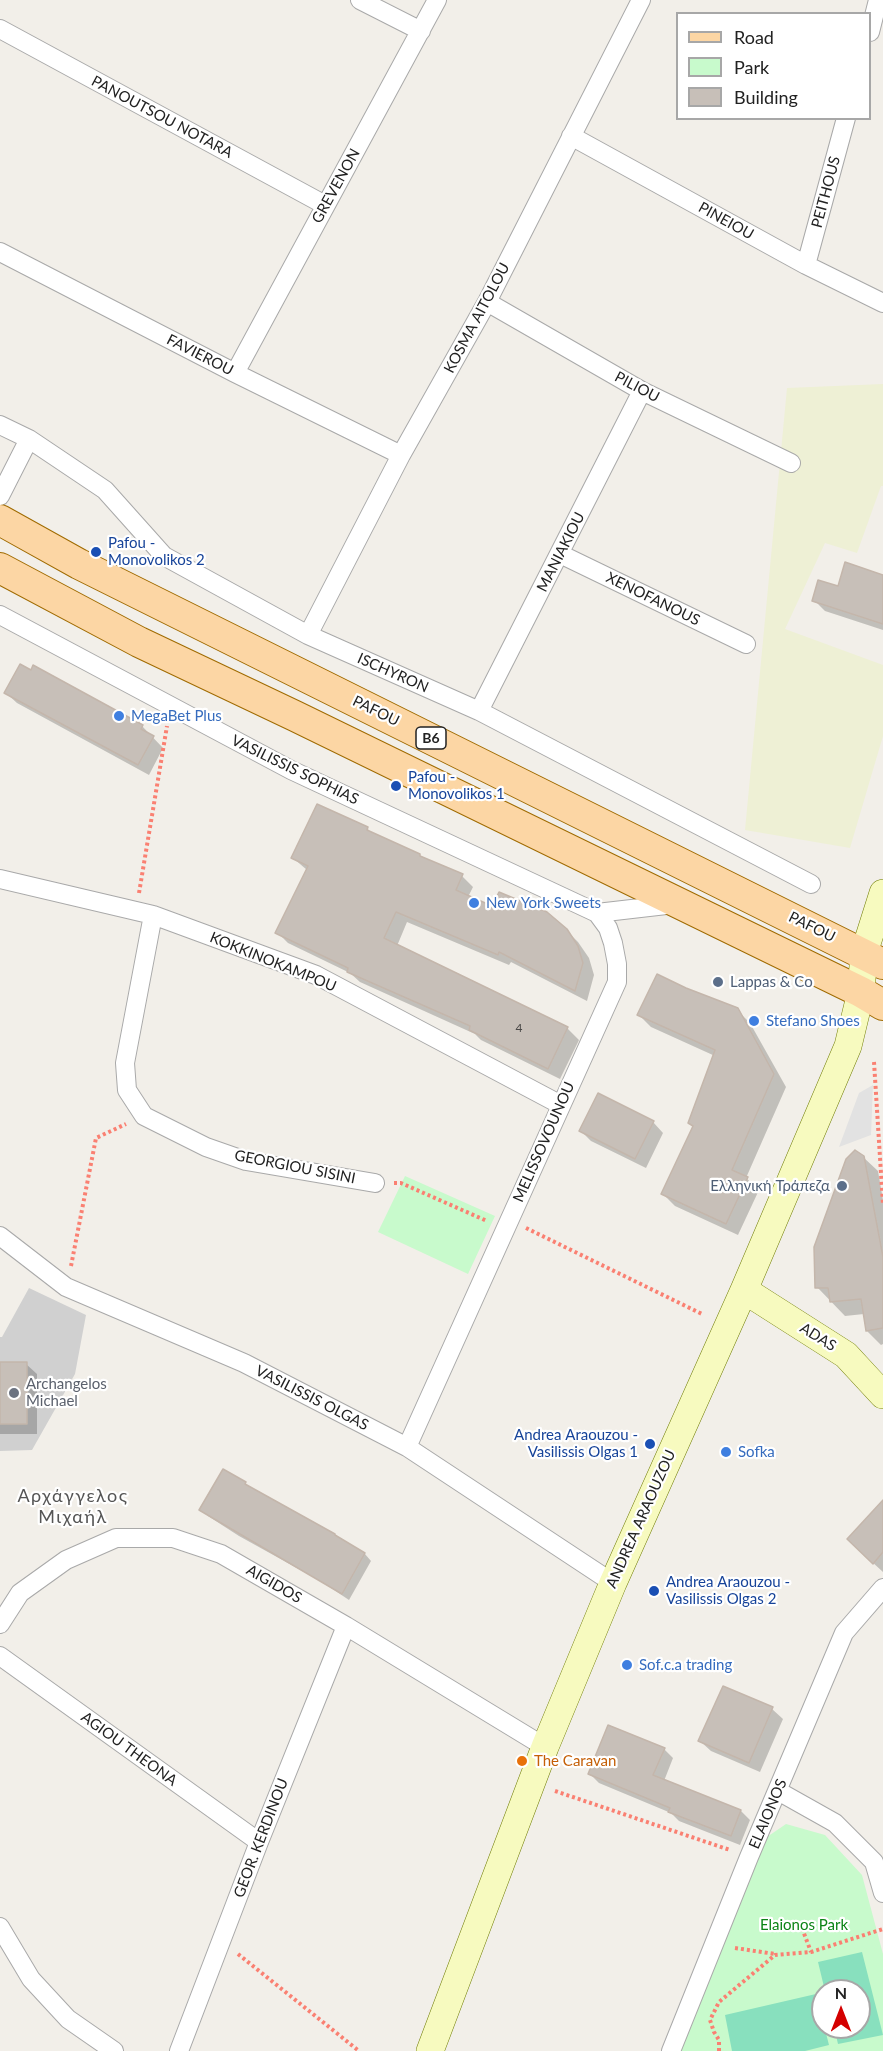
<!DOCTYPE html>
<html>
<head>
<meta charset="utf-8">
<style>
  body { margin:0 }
  #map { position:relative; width:883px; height:2051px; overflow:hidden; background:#f2efe9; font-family:Lato,sans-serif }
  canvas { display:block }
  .legend { position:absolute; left:676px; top:12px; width:195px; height:108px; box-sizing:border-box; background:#fff; border:2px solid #a7a7a7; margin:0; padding:8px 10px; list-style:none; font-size:18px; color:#222 }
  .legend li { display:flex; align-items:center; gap:12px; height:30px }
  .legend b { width:30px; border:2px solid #a7a7a7 }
  .north { position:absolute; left:811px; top:1979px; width:60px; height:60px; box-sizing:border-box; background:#fff; border:2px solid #a7a7a7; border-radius:50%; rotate:0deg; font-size:16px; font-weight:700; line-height:24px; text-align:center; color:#222 }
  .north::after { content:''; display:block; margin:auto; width:21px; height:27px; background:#d40000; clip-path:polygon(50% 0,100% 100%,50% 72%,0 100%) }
</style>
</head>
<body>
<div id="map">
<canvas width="883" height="2051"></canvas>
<ul class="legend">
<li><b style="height:8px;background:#fcd6a4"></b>Road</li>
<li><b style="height:16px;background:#c8facc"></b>Park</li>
<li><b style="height:16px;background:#c7bfb8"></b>Building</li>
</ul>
<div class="north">N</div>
</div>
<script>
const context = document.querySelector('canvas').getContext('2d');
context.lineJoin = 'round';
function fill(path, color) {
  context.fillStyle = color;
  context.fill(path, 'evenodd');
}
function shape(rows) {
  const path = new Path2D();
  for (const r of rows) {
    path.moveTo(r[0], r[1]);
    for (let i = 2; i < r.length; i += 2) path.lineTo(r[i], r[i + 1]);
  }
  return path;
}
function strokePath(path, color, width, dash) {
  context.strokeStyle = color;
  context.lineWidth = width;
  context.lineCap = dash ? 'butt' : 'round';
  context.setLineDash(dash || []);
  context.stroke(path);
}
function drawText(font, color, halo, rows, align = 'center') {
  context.font = font + ' Lato,sans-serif';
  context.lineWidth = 4.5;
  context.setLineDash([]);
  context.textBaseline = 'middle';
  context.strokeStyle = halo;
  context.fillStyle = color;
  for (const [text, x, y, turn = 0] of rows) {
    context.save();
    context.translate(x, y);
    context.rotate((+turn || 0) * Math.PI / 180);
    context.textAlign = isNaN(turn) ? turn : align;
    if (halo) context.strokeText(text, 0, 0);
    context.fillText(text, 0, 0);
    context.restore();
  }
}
const religious = shape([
  [29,1288,86,1315,75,1374,32,1450,0,1451,0,1337,2,1337]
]);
const farmland = shape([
  [883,384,883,486,881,486,857,553,825,543,785,629,883,665,883,736,850,848,745,830,787,388]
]);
const park = shape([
  [405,1176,495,1216,468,1274,378,1232],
  [786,1824,825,1835,862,1875,883,1954,883,2051,679,2051,764,1839],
  [823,1991,859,1991,859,2027,823,2027]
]);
const pitch = shape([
  [862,1952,883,2035,838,2044,834,2027,859,2027,859,1991,825,1991,818,1962],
  [816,1994,829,2045,805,2051,732,2051,725,2015]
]);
const parking = shape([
  [873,1085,871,1135,839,1147,859,1093]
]);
const shadow = shape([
  [883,577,883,630,825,611,814,600,839,588],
  [6,693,142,726,163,748,149,775,17,703],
  [367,828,372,834,419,855,423,859,462,876,473,887,468,897,493,908,566,930,578,942,589,958,594,975,587,1001,511,962,509,965,407,922,397,946,568,1029,579,1040,560,1079,481,1040,475,1034,360,982,350,973,288,943,277,932,307,870,293,858],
  [685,989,737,1010,750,1023,786,1087,746,1178,759,1190,738,1235,675,1206,663,1194,694,1127,689,1123,715,1056,651,1027,639,1015],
  [653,1122,663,1133,646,1168,591,1141,581,1131],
  [863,1157,878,1171,883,1200,883,1344,881,1345,867,1331,864,1314,845,1316,817,1287],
  [0,1364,26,1364,37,1374,37,1434,0,1434],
  [223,1471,245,1483,251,1489,365,1554,371,1561,349,1600,322,1582,239,1536,208,1516,201,1509],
  [883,1503,883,1572,859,1550],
  [772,1709,783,1719,760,1772,711,1751,700,1741],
  [664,1749,673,1758,664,1781,741,1811,750,1820,740,1845,679,1821,671,1813,599,1783,590,1774]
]);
const building = shape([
  [845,562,883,575,883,624,812,601,818,580,838,586,845,562],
  [20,664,31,670,33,665,143,725,141,729,154,736,138,765,4,693,20,664],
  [317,804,368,827,367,830,420,854,420,856,463,874,456,890,492,906,499,892,547,912,567,929,578,946,583,963,575,991,499,952,498,955,396,912,384,938,568,1027,548,1069,469,1030,470,1026,347,972,348,968,275,933,308,866,291,858,317,804],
  [657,974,686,988,738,1008,774,1074,732,1170,748,1177,726,1224,661,1194,693,1126,688,1123,715,1050,637,1015,657,974],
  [598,1093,654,1121,635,1159,579,1131,598,1093],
  [855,1150,864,1156,883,1257,883,1328,866,1331,861,1299,830,1302,828,1288,815,1288,814,1247,846,1159,855,1150],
  [0,1362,27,1362,27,1424,0,1424,0,1362],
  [223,1469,246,1482,245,1484,335,1534,335,1535,365,1553,342,1594,199,1510,223,1469],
  [883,1500,883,1552,873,1564,847,1539,883,1500],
  [723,1686,773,1707,749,1763,698,1741,723,1686],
  [608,1725,665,1748,653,1775,741,1810,731,1836,668,1812,670,1808,588,1774,608,1725]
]);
const path = shape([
  [139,893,167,726],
  [874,1062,883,1205],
  [394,1183,401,1183,487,1221],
  [526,1228,702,1314],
  [71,1266,96,1138,126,1124],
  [555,1791,730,1850],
  [802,1928,811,1952],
  [735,1948,775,1954],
  [238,1954,359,2051],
  [719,2051,719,2040,714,2032,710,2020,719,2002,775,1955,811,1952,883,1929]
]);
const street = shape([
  [360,0,421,31],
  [0,29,325,205],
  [870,32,878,0],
  [571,136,806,265,883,303],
  [0,252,235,373,401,455],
  [806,265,846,118],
  [487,302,642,391,791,463],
  [235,373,437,0],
  [0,425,29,439,105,490,164,556,308,635,479,711,811,884],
  [0,496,29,439],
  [560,554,746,644],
  [0,615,291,770,597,913,608,928,613,943,617,964,617,982,407,1447],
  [308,635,401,455,487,302,641,0],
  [479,711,642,391],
  [0,879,153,915,316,975,561,1105],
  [597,913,675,904],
  [153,915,125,1063,127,1090,144,1116,206,1147,246,1161,375,1183],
  [0,1236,66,1287,244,1363,407,1447,613,1583],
  [0,1624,20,1593,66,1560,116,1538,173,1538,221,1554,346,1626,545,1747],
  [0,1656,259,1842],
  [778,1791,835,1823,874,1862,883,1893],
  [0,1927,31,1979,68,2019,114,2051],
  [179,2051,259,1842,346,1626],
  [671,2051,749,1857,844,1633,883,1588]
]);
const secondary = shape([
  [744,1290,846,1355,883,1395],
  [430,2051,545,1747,613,1583,744,1290,848,1046,861,992,864,953,883,893]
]);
const primary = shape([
  [0,520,79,564,883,964],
  [0,568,139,642,295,716,861,992,883,1005]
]);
const markers = [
  [96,552,6,"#1a4fb4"],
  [119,716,6,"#3f7fe0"],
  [396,786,6,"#1a4fb4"],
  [474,903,6,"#3f7fe0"],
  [718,982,6,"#5c6f8a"],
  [754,1021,6,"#3f7fe0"],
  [842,1186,6,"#5c6f8a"],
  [14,1393,6,"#6b7280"],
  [650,1444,6,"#1a4fb4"],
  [726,1452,6,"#3f7fe0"],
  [654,1591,6,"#1a4fb4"],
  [627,1665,6,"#3f7fe0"],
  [522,1761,6,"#e8710a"]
];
const numberNames = [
  ["4",519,1028]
];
const shields = [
  [431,738,30]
];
const shieldNames = [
  ["B6",431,738]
];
const streetNames = [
  ["PANOUTSOU NOTARA",162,117,28],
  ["GREVENON",336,186,-61],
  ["PEITHOUS",826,192,-75],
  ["PINEIOU",726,221,29],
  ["KOSMA AITOLOU",477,318,-62],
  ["FAVIEROU",200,355,27],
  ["PILIOU",637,387,28],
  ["MANIAKIOU",561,552,-63],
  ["XENOFANOUS",653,599,26],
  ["ISCHYRON",393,673,24],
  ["PAFOU",376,711,26],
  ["VASILISSIS SOPHIAS",295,770,26],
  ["PAFOU",812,927,26],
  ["KOKKINOKAMPOU",273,962,22],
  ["MELISSOVOUNOU",544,1142,-66],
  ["GEORGIOU SISINI",295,1167,11],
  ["ADAS",818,1337,32],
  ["VASILISSIS OLGAS",312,1398,27],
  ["ANDREA ARAOUZOU",641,1519,-66],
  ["AIGIDOS",274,1584,30],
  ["AGIOU THEONA",129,1749,36],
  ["ELAIONOS",768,1814,-67],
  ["GEOR. KERDINOU",261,1838,-69]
];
const transitNames = [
  ["Pafou -",108,543],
  ["Monovolikos 2",108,560],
  ["Pafou -",408,777],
  ["Monovolikos 1",408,794],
  ["Andrea Araouzou -",638,1435,"right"],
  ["Vasilissis Olgas 1",638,1452,"right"],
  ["Andrea Araouzou -",666,1582],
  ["Vasilissis Olgas 2",666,1599]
];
const shopNames = [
  ["MegaBet Plus",131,716],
  ["New York Sweets",486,903],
  ["Stefano Shoes",766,1021],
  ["Sofka",738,1452],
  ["Sof.c.a trading",639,1665]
];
const serviceNames = [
  ["Lappas & Co",730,982],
  ["Ελληνική Τράπεζα",830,1186,"right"]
];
const worshipNames = [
  ["Archangelos",26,1384],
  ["Michael",26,1401]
];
const foodNames = [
  ["The Caravan",534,1761]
];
const parkNames = [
  ["Elaionos Park",804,1925]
];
const quarterNames = [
  ["Αρχάγγελος",73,1496],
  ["Μιχαήλ",73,1517]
];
fill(religious, '#d0d0d0');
fill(farmland, '#eef0d5');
fill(park, '#c8facc');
fill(pitch, '#88e0be');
fill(parking, '#e2e2e2');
fill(shadow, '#0003');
fill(building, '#c7bfb8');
strokePath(building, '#c4b6ab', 1.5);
strokePath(street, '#a9a9a9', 20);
strokePath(secondary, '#707d05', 28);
strokePath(primary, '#a06b00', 32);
strokePath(path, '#fa8072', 4, [3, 3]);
strokePath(street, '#fff', 18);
strokePath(secondary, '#f7fabf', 27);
strokePath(primary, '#fcd6a4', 30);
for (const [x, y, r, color] of markers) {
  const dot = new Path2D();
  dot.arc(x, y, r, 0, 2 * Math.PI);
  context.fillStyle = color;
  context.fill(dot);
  strokePath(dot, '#fff', 2);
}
drawText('12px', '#4b4948', null, numberNames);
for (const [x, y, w] of shields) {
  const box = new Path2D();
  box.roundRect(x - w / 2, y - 11, w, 22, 4.5);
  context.fillStyle = '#fff';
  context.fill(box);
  strokePath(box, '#222', 1.5);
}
drawText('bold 14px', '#222', null, shieldNames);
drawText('15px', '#222', '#fff', streetNames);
drawText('15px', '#164399', '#fff', transitNames, 'left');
drawText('15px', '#366cbe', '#fff', shopNames, 'left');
drawText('15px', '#4e5e75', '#fff', serviceNames, 'left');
drawText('15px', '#5b616d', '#fff', worshipNames, 'left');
drawText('15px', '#c56008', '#fff', foodNames, 'left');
drawText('15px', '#0c8416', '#fff', parkNames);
context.letterSpacing = '1.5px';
drawText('18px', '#555', '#fff', quarterNames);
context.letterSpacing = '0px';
</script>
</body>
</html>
